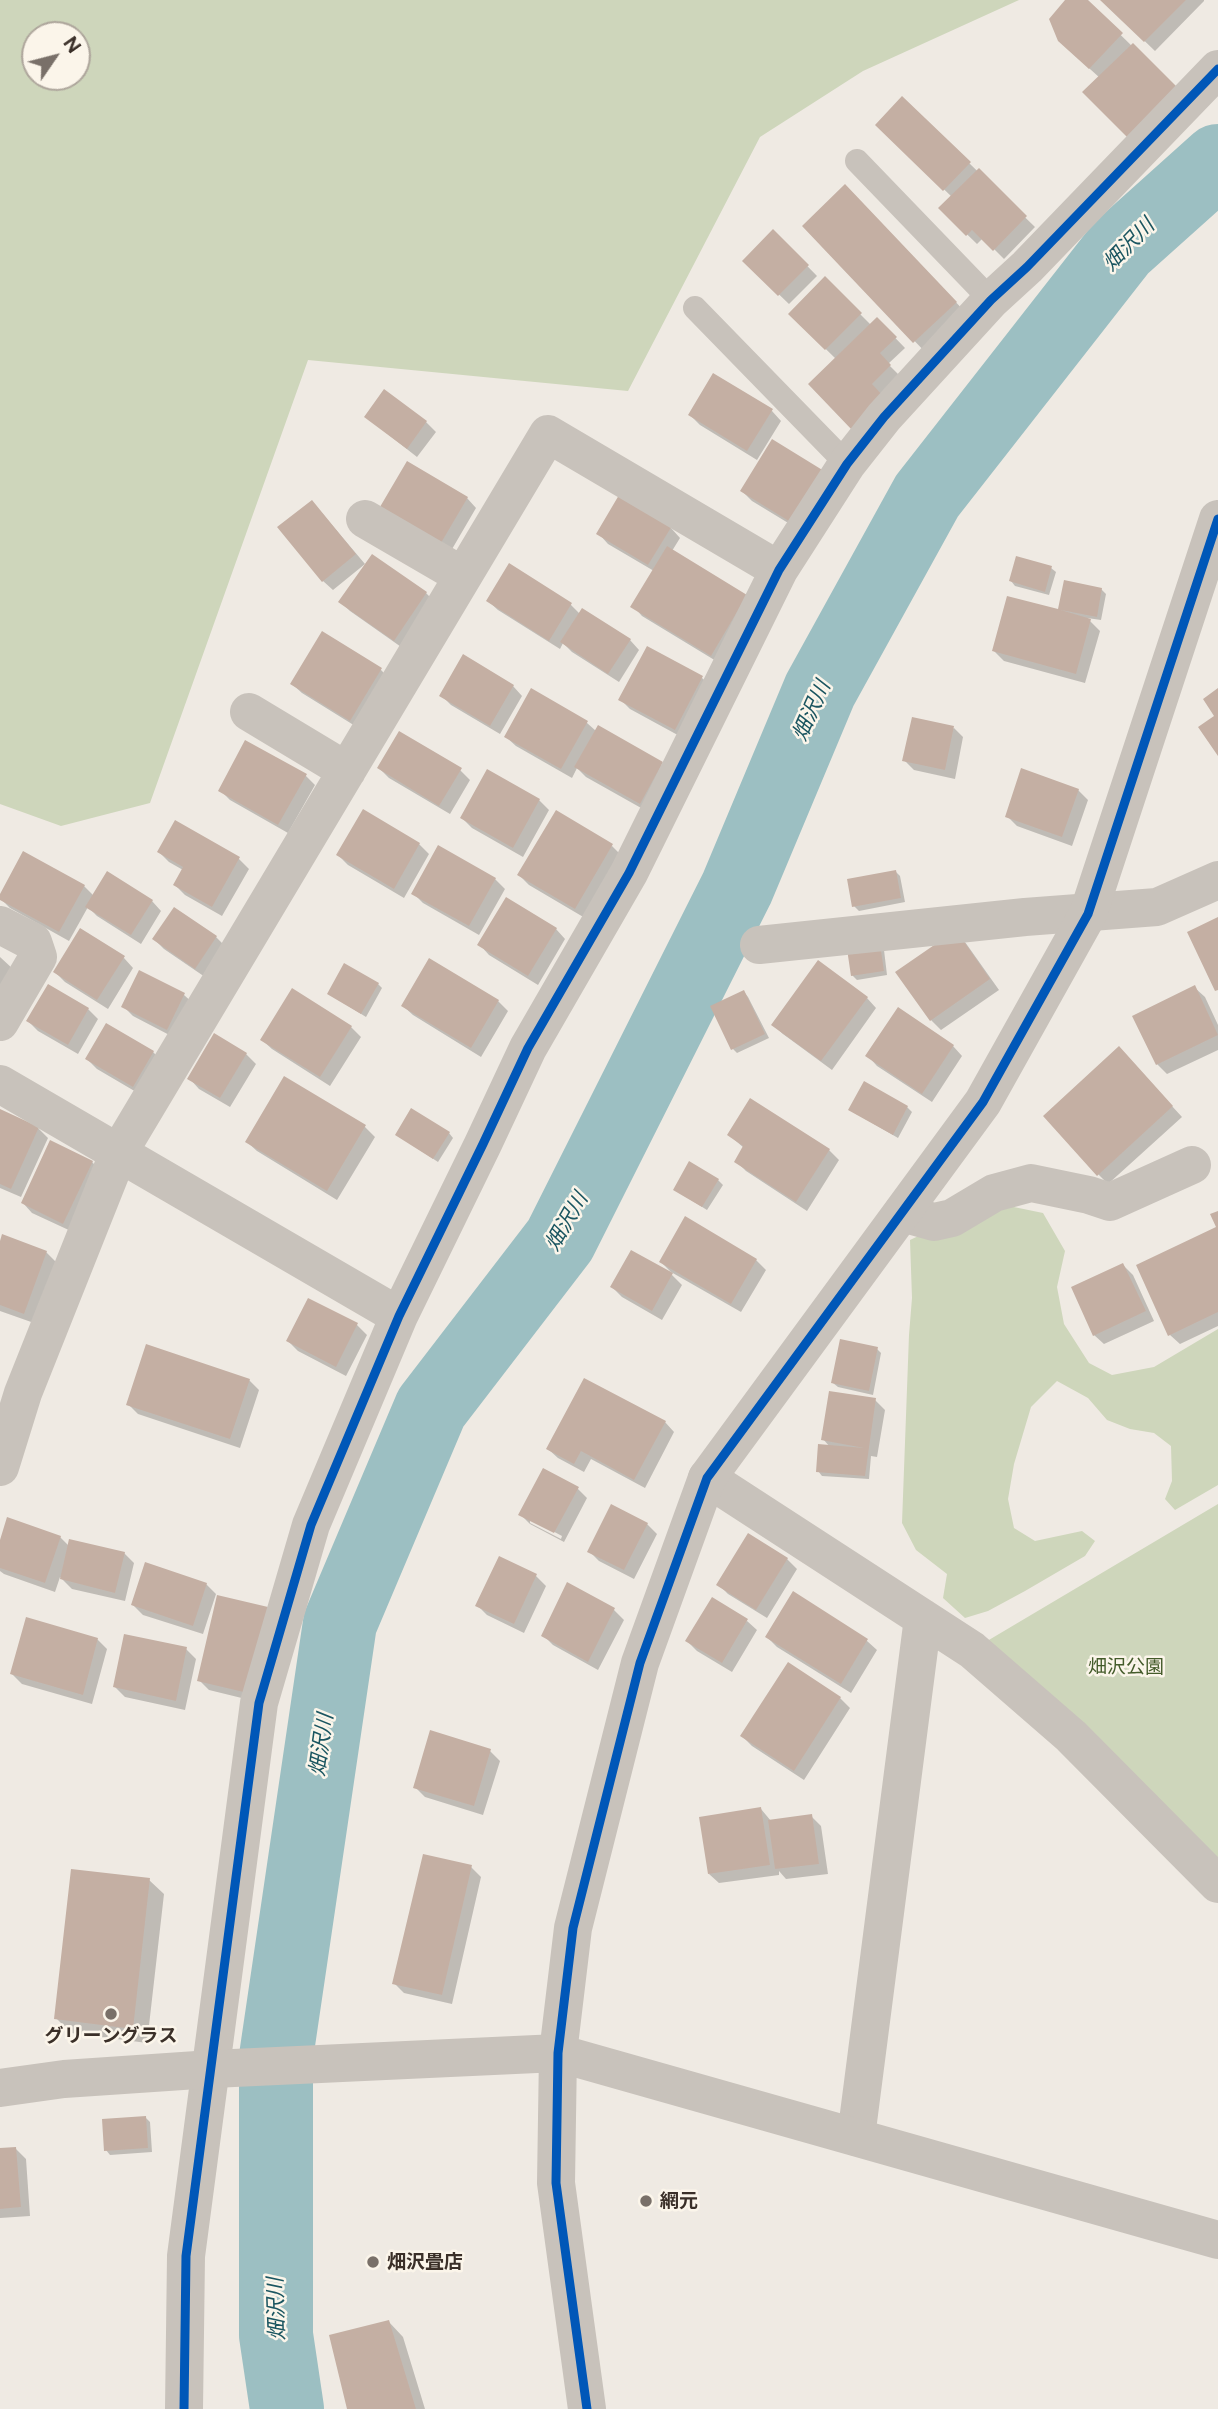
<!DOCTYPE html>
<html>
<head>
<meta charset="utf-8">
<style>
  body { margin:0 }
  #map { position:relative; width:1218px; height:2409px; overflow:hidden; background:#efeae3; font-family:Figtree,sans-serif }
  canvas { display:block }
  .north { position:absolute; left:21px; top:21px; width:70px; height:70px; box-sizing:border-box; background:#fbf5ea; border:2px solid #aea69c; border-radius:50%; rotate:55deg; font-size:19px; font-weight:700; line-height:28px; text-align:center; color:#3a2f28 }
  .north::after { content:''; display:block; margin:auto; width:24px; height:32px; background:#797069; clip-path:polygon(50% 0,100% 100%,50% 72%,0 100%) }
</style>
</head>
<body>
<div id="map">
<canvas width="1218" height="2409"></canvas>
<div class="north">N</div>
</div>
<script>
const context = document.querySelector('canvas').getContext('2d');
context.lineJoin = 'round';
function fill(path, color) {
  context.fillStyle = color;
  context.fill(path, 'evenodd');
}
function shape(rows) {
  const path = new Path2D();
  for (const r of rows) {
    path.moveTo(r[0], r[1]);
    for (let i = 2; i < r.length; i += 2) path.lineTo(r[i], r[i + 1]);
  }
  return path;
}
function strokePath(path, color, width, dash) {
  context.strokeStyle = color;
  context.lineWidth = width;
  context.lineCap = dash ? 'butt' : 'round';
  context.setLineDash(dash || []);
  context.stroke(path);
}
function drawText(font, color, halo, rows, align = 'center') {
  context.font = font + ' Figtree,"Noto Sans JP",sans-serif';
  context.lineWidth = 5;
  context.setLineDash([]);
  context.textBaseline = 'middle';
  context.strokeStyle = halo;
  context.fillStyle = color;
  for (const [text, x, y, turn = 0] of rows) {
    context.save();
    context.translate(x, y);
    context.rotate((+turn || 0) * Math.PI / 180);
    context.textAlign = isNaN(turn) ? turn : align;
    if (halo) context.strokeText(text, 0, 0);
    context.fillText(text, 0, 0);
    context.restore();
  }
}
const green = shape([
  [0,0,1019,0,863,71,760,137,628,391,308,360,150,803,61,826,0,804],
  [35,35,77,35,77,77,35,77],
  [1009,1206,1043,1213,1065,1251,1057,1287,1064,1324,1089,1363,1112,1375,1154,1367,1218,1329,1218,1485,1175,1510,1165,1499,1172,1481,1171,1446,1154,1433,1130,1429,1107,1420,1088,1398,1057,1381,1031,1407,1014,1464,1008,1499,1014,1528,1035,1541,1082,1531,1095,1541,1085,1556,1025,1591,988,1611,965,1618,943,1598,947,1574,916,1550,902,1523,909,1335,912,1298,910,1240,935,1228],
  [1218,1504,1218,1884,972,1650]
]);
const shadow = shape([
  [1067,0,1085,0,1187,100,1100,78,1070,51],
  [1102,0,1204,0,1204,1,1155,51],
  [902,98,1035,227,1004,259,983,238,977,244,940,208,952,197,877,125],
  [859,201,970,317,929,356,804,226],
  [773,231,817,276,789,304,744,261],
  [825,279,871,325,877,319,905,348,888,364,900,376,881,395,836,359,790,314],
  [772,411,781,421,757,460,700,425,690,415],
  [366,417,426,422,436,432,417,457],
  [823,472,803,532,752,501,742,491],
  [467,498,476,508,448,556,389,521],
  [321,512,365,564,333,590,323,581],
  [671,528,680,538,672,551,746,597,721,664,642,616,633,606,654,571,608,544,599,534],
  [510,566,571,605,580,614,630,640,639,650,619,682,572,652,563,643,560,649,498,610,488,601],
  [1051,568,1056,572,1049,595,1015,586,1011,581],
  [1101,589,1106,594,1101,620,1087,618,1100,631,1085,683,1004,661,994,651,1065,614,1060,609],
  [426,593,436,603,404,649,350,611,341,602],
  [323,634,381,670,391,680,360,729,302,693,292,684],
  [702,678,712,687,685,739,630,709,620,699],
  [513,686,522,696,500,734,451,705,441,695],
  [532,691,587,723,596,731,662,763,650,813,586,777,577,768,572,778,516,746,506,737],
  [954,728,963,737,955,779,914,770,904,760],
  [379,768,460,770,470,780,450,814,389,778],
  [305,775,315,785,288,833,230,800,220,790],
  [1078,790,1088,800,1072,846,1017,826,1007,816],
  [539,800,549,810,523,857,472,828,462,818],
  [363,811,419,844,429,854,404,898,348,865,338,855],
  [612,846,622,856,585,918,529,885,519,875],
  [159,852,239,859,249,869,222,916,185,895,175,885,183,870,169,862],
  [896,872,900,876,905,902,859,911,854,906],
  [495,879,505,889,479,935,423,903,413,893],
  [84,886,94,896,152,901,161,911,141,944,97,916,88,907,69,941,10,908,0,898],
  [556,929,565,939,538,985,489,955,480,945],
  [216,937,226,947,205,977,164,949,154,939],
  [965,942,999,990,941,1030,931,1020,898,972],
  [849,950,884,950,887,975,857,980,852,975],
  [0,957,13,969,0,994],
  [124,958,133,968,108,1009,65,982,55,972],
  [140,973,184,995,194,1004,177,1039,133,1016,123,1006],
  [378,984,382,988,366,1017,329,994],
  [1195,988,1205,997,1218,1025,1218,1050,1167,1074,1157,1064],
  [292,991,351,1027,361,1037,330,1086,272,1049,262,1040],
  [744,992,748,997,769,1038,737,1053,733,1049],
  [867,998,876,1008,832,1070,783,1034,773,1025],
  [498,1001,508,1011,481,1057,413,1015,403,1006],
  [88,1009,98,1019,78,1054,38,1031,28,1021],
  [107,1025,153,1052,163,1062,143,1096,97,1069,87,1059],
  [953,1046,962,1056,932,1102,877,1066,868,1056],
  [246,1054,256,1064,230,1107,199,1089,190,1079],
  [1128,1058,1182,1117,1108,1184,1098,1174],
  [285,1078,365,1127,375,1137,337,1200,257,1151,247,1142],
  [751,1100,829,1150,839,1160,807,1211,746,1171,736,1161,744,1148,729,1135],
  [907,1107,912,1112,898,1138,850,1110],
  [0,1111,38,1128,48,1138,21,1197,0,1188],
  [449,1133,453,1138,438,1162,397,1135],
  [92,1162,102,1172,73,1232,32,1213,23,1203],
  [718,1180,723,1185,707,1210,675,1190],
  [1218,1228,1218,1326,1180,1344,1170,1335],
  [0,1246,46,1252,56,1262,34,1323,0,1311],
  [756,1260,766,1270,741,1312,671,1272,661,1262],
  [1123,1265,1133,1275,1154,1321,1104,1344,1094,1335],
  [672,1275,682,1285,662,1320,622,1297,612,1287],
  [309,1300,357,1325,367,1335,346,1376,298,1351,288,1341],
  [877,1349,881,1353,873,1395,838,1387,833,1383],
  [249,1380,259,1390,240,1448,138,1414,128,1404],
  [875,1400,885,1410,877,1457,871,1456,869,1479,822,1476,818,1471,830,1447,823,1439],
  [665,1422,674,1432,645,1488,591,1459,584,1472,558,1458,548,1449],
  [577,1488,587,1498,564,1542,530,1524,520,1514],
  [530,1519,562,1536,561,1539,530,1523],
  [647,1524,657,1534,634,1579,599,1561,589,1551],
  [60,1537,69,1546,124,1553,134,1563,125,1601,72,1589,60,1577,55,1592,4,1574,0,1571,0,1545],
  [499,1558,536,1576,546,1586,524,1633,487,1615,477,1605],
  [787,1559,797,1569,767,1618,728,1594,718,1584],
  [206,1584,216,1594,203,1634,143,1615,133,1605],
  [568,1584,614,1610,624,1620,598,1670,553,1645,543,1635],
  [794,1594,867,1641,877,1650,851,1693,777,1647,767,1637],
  [218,1597,258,1702,209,1690,199,1680],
  [747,1621,757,1630,732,1672,697,1651,687,1641],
  [97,1639,107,1649,92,1704,22,1684,12,1674],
  [186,1649,196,1659,185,1710,125,1697,115,1687],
  [840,1698,850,1708,804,1780,752,1746,742,1736],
  [490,1751,500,1761,483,1815,425,1797,415,1787],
  [761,1809,771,1821,811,1816,821,1826,828,1874,786,1879,779,1871,779,1875,719,1883,709,1874],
  [471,1867,481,1877,452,2004,404,1993,394,1983],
  [149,1880,164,1894,147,2043,71,2033,56,2018],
  [145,2117,150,2122,152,2152,110,2155,106,2150],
  [16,2149,26,2159,30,2216,0,2218,0,2150],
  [389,2322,403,2337,425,2409,349,2409]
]);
const river = shape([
  [287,2409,276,2335,276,2057,340,1623,431,1408,560,1240,737,888,820,690,927,496,1121,248,1218,161]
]);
const building = shape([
  [1065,0,1088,0,1123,33,1089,69,1058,41,1049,19],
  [1100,0,1186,0,1144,42],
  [1133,43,1179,89,1129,139,1082,92],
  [902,96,971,162,943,191,875,125],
  [979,168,1027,216,993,251,972,230,966,236,938,208],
  [845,184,957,302,913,343,802,226],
  [773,229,809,265,778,296,742,261],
  [825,276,862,313,825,350,788,314],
  [877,317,897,337,880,353,891,365,872,384,885,398,852,430,808,384],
  [713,373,773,409,747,451,688,415],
  [384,389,427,421,407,449,364,417],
  [772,439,824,471,792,523,740,491],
  [407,461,468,497,438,548,377,512],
  [619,495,672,526,648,565,596,534],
  [312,500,356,554,322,582,277,527],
  [667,546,747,595,711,656,630,607],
  [372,554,427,592,394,641,338,602],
  [1016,556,1052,566,1045,592,1009,581],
  [509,563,572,603,549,641,486,601],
  [1064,580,1102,588,1097,617,1061,610,1091,619,1076,674,992,651,1007,596,1058,609],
  [582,608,631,639,608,674,560,642],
  [322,631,382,668,350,721,290,684],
  [647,646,703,676,675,730,618,700],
  [463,654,514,685,490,726,439,696],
  [531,688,588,721,561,769,504,737],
  [1218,688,1218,756,1198,727,1214,716,1203,699],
  [912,717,954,726,945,770,902,761],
  [598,725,663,762,640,804,574,767],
  [399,731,462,768,439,806,377,768],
  [245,740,307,774,278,825,218,791],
  [1021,768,1079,789,1062,837,1005,817],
  [487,769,540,799,513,848,460,818],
  [363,809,420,843,394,889,336,855],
  [556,810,613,844,575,909,517,875],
  [175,820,240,857,212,907,173,885,183,867,157,852],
  [438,845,496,878,469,926,411,894],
  [23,851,85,885,59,932,0,900,0,894],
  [896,870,901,898,852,907,847,879],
  [107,871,153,900,131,935,85,907],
  [506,897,557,928,528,976,477,945],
  [174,907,217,936,195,969,152,939],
  [1218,917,1218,990,1215,991,1187,932],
  [80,928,125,956,97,1000,53,972],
  [956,930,990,979,930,1021,895,972],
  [880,944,884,971,851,976,847,949],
  [429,958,499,1000,471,1048,401,1006],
  [818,960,868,997,821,1061,771,1025],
  [344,963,379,983,361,1014,327,994],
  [139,970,185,993,167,1030,121,1007],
  [48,984,89,1008,68,1045,26,1021],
  [1195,985,1218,1035,1156,1065,1132,1016],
  [292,988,352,1026,320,1077,260,1040],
  [744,990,765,1034,731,1050,710,1006],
  [898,1007,954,1045,922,1094,865,1056],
  [106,1023,154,1051,133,1087,85,1059],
  [214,1033,247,1053,220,1098,187,1079],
  [1119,1046,1173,1106,1097,1176,1043,1116],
  [284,1076,366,1125,327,1191,245,1142],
  [864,1081,908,1106,893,1135,848,1110],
  [750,1098,830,1149,796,1202,734,1162,743,1146,727,1135],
  [411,1108,450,1132,433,1159,395,1135],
  [0,1109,39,1127,11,1189,0,1184],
  [50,1140,93,1161,63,1224,21,1203],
  [689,1161,719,1179,702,1207,673,1190],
  [1218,1211,1218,1312,1168,1336,1136,1265,1216,1227,1210,1214],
  [685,1216,757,1259,731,1304,659,1262],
  [2,1234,47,1251,24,1314,0,1305,0,1241],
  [631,1250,673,1273,652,1311,610,1287],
  [1123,1263,1146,1311,1093,1336,1071,1287],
  [308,1298,358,1323,336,1367,286,1341],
  [840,1339,878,1347,869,1391,831,1383],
  [146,1344,250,1379,230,1439,126,1405],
  [584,1378,666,1421,634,1480,581,1451,574,1464,546,1449],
  [829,1391,876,1398,865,1476,816,1472,818,1444,864,1448,821,1440],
  [543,1468,579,1487,554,1533,518,1515],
  [611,1504,648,1523,624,1570,587,1552],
  [7,1517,61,1536,45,1583,0,1568,0,1540],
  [748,1533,788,1558,756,1610,716,1585],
  [69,1539,125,1552,115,1593,60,1579],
  [499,1556,537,1574,514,1624,475,1606],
  [145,1562,207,1583,193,1626,131,1605],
  [567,1582,615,1608,588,1662,541,1636],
  [793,1591,868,1639,841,1684,765,1637],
  [217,1595,268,1607,248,1693,197,1681],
  [712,1597,748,1619,722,1663,685,1641],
  [26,1617,98,1638,83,1695,10,1674],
  [124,1634,187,1647,176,1701,113,1687],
  [788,1662,841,1697,794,1771,740,1736],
  [430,1730,491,1749,474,1806,413,1788],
  [761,1807,770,1865,708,1874,699,1817],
  [812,1814,819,1864,775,1869,768,1820],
  [423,1854,472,1865,442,1995,392,1984],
  [71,1869,150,1878,133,2029,54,2019],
  [146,2116,148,2148,104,2151,102,2119],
  [16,2147,21,2207,0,2209,0,2148],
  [389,2320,416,2409,347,2409,329,2335]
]);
const service = shape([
  [857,161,991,300],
  [695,308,847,464]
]);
const minor = shape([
  [365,519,463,576],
  [249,712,347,771],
  [0,925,33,942,38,957,0,1022],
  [759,945,1025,917,1157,907,1218,880],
  [0,1084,399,1316],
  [902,1213,934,1222,952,1218,994,1193,1031,1183,1089,1195,1110,1202,1192,1165],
  [0,1467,23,1393,119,1152,548,434,779,570],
  [707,1478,972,1650,1071,1736,1218,1884],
  [856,2137,923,1618],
  [184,2409,186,2256,259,1703,311,1525,399,1316,483,1144,528,1048,629,873,779,570,847,464,884,417,991,300,1027,267,1218,69]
]);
const tertiary = shape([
  [0,2088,64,2079,212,2069,558,2053,1218,2240],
  [587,2409,556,2183,558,2053,573,1928,640,1663,707,1478,983,1102,1088,914,1218,519]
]);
const cycleway = shape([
  [184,2409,186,2256,259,1703,311,1525,399,1316,483,1144,528,1048,629,873,779,570,847,464,884,417,991,300,1027,267,1218,69],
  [587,2409,556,2183,558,2053,573,1928,640,1663,707,1478,983,1102,1088,914,1218,519]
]);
const markers = [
  [111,2014,7,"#797069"],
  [646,2201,7,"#797069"],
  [373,2262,7,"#797069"]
];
const parkNames = [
  ["畑沢公園",1126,1667]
];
const poiNames = [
  ["グリーングラス",111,2036,"center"],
  ["網元",660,2201],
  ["畑沢畳店",387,2262]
];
const waterNames = [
  ["畑沢川",1129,245,-46],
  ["畑沢川",812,711,-66],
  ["畑沢川",567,1222,-60],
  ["畑沢川",322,1745,-82],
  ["畑沢川",277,2309,-92]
];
fill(green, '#ced6bb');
fill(shadow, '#0003');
strokePath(river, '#9cbfc2', 74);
fill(building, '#c4afa3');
strokePath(service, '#c8c2bb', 24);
strokePath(minor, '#c8c2bb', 38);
strokePath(tertiary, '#c8c2bb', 38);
strokePath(cycleway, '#0057b8', 9);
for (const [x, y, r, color] of markers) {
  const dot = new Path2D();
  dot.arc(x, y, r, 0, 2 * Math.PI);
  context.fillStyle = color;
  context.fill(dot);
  strokePath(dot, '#fbf5ea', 2.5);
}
drawText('19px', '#445b2a', '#fbf5ea', parkNames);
drawText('bold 19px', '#3a2f28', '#fbf5ea', poiNames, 'left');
drawText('italic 21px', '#1a5560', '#fbf5ea', waterNames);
</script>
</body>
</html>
